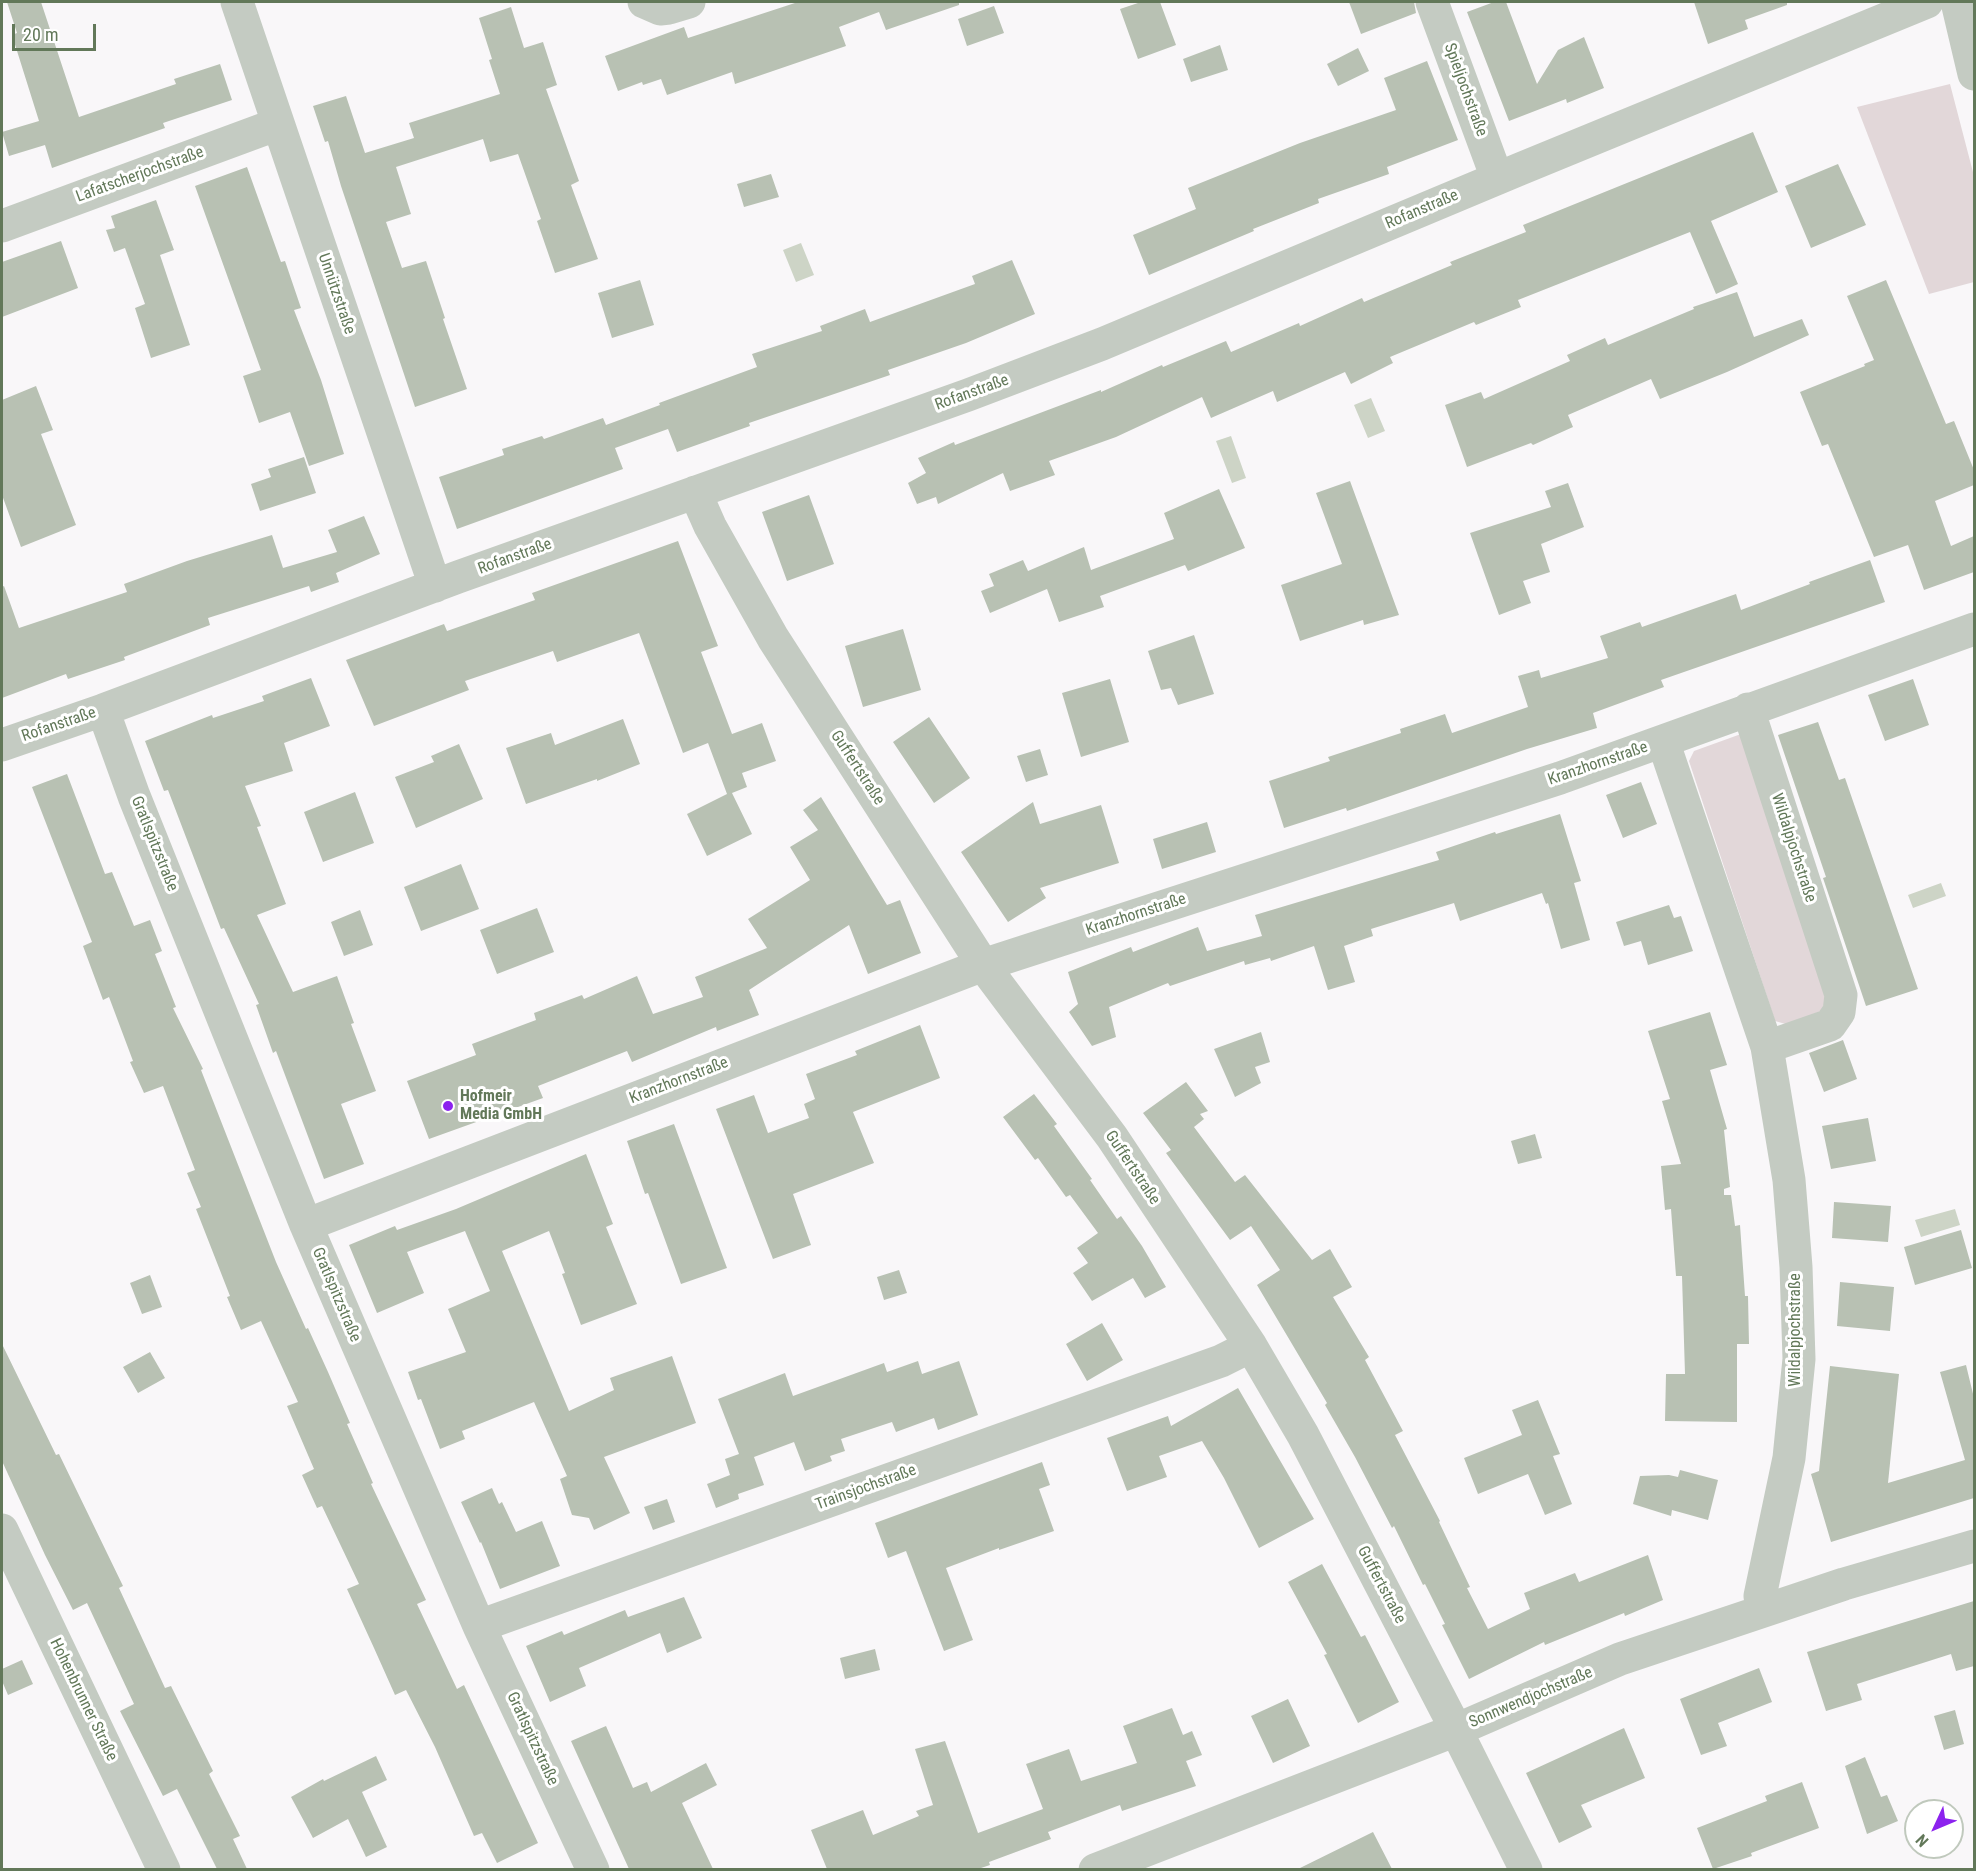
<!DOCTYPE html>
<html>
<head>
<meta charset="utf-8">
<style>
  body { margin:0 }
  #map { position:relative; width:1976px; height:1871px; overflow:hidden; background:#f9f7f9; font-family:"Roboto Condensed",sans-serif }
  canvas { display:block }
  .frame { position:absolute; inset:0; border:3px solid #627859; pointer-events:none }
  .north { position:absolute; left:1904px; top:1799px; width:60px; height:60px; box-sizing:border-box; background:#fff; border:2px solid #c0c9bd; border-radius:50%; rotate:226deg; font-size:16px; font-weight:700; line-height:24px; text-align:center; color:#627859 }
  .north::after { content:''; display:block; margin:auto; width:21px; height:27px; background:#8c22ee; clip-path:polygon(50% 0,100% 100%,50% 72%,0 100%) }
  .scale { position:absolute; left:12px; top:24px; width:84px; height:27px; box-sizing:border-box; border:3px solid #627859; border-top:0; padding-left:8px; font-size:18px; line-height:21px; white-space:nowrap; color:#627859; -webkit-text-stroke:4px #fff; paint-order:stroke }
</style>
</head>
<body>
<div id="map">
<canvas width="1976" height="1871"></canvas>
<div class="frame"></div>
<div class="north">N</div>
<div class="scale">20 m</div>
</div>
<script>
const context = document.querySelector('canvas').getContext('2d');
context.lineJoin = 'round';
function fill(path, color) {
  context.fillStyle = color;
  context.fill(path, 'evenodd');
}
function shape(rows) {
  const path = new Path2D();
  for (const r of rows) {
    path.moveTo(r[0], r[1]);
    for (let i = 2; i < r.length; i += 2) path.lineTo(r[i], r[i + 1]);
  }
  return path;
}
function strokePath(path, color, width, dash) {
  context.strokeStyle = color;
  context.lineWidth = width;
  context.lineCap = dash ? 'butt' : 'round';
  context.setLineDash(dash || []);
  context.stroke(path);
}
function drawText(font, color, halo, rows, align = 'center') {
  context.font = font + ' "Roboto Condensed",sans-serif';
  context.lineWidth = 6;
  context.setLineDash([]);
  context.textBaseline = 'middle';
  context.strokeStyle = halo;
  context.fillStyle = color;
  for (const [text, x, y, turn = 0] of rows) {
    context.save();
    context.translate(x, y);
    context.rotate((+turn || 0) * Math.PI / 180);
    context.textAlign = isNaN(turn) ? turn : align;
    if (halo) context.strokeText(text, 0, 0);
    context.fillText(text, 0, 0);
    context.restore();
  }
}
const green = shape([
  [1950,84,1974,176,1974,282,1929,294,1857,107],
  [1741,734,1827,986,1823,1010,1789,1025,1775,1021,1689,761,1694,751]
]);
const water = shape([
  [801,243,814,275,796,282,783,250],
  [1371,398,1385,431,1368,438,1354,405],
  [1231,436,1246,478,1232,483,1216,441],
  [1941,883,1946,896,1913,908,1908,895],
  [1955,1209,1960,1225,1921,1237,1915,1220]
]);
const building = shape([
  [7,2,41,2,79,117,176,84,174,79,220,64,232,100,163,123,165,128,52,168,45,145,9,156,2,132,39,121,12,35,17,33],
  [798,2,959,2,959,5,886,30,879,12,839,27,846,46,735,84,732,72,667,95,661,79,643,85,642,82,618,91,605,56,684,27,688,38],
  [1141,2,1160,2,1176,45,1138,59,1120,9],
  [1349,2,1414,2,1416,13,1361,34],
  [1494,2,1506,2,1537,84,1558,50,1584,37,1604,88,1567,103,1566,99,1509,121,1467,12],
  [1694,2,1787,2,1787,5,1745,20,1748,29,1708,44],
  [994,6,1004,33,967,46,958,19],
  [511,7,524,48,543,42,557,85,546,89,579,181,571,185,598,259,555,273,537,221,541,219,518,154,490,162,483,139,396,167,411,214,386,222,402,268,426,261,445,318,443,319,467,389,415,407,341,186,328,141,325,142,313,106,346,96,365,153,414,138,409,123,500,94,489,60,492,59,479,18],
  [1220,45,1228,70,1191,82,1183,59],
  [1358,48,1369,71,1338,86,1327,64],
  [1427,61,1458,140,1387,167,1389,174,1318,199,1319,203,1253,229,1254,231,1149,275,1133,235,1196,209,1188,188,1300,143,1396,110,1384,78],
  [1753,132,1778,192,1711,221,1738,284,1716,294,1690,232,1518,300,1521,307,1476,325,1474,322,1390,357,1393,363,1351,384,1345,372,1277,402,1273,391,1211,418,1202,397,1116,437,1049,461,1055,475,1010,491,1003,473,938,504,936,497,917,504,908,483,926,473,918,458,954,442,955,445,1101,390,1101,392,1162,365,1163,367,1226,341,1231,352,1299,323,1300,326,1362,298,1364,302,1452,265,1450,262,1526,232,1523,225],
  [1838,164,1866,225,1811,248,1785,186],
  [247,167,281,262,285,261,301,308,294,310,321,380,344,454,309,466,290,412,259,423,243,376,261,370,195,186],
  [771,174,779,197,744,207,737,184],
  [156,200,174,250,160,255,190,345,151,358,135,308,145,304,125,248,114,252,106,230,115,228,111,216],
  [61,241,78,288,2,317,2,262],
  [1012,260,1035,314,966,343,888,370,890,375,749,423,750,426,677,452,668,429,615,448,623,469,457,529,439,477,504,455,502,449,542,436,544,439,603,418,606,425,660,405,659,403,757,367,752,354,822,331,820,326,865,309,870,322,975,284,972,276],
  [640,280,654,325,612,338,598,293],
  [1886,280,1946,424,1954,421,1974,470,1974,485,1935,501,1951,546,1974,536,1974,572,1924,590,1908,545,1874,557,1828,444,1822,446,1800,392,1865,366,1864,364,1874,360,1847,296],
  [1737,292,1754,337,1802,319,1809,335,1727,372,1660,399,1651,379,1568,415,1573,427,1533,445,1531,443,1467,467,1445,405,1481,392,1484,399,1570,361,1567,355,1605,338,1608,345,1694,309,1693,307],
  [36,386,53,430,41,434,76,525,21,547,2,495,2,400],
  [304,457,316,493,260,511,251,484,271,477,268,469],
  [1350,481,1399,615,1364,625,1363,620,1300,641,1281,585,1342,564,1316,493],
  [1568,483,1584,527,1541,544,1550,572,1523,581,1531,603,1499,615,1470,533,1551,507,1545,491],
  [1219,489,1245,548,1188,571,1185,565,1100,596,1104,607,1059,622,1047,589,990,613,981,591,994,586,989,574,1023,560,1028,571,1084,547,1091,570,1174,539,1164,513],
  [809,495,834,564,787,581,762,512],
  [364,516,380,554,336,573,339,582,311,592,309,586,208,618,210,625,124,657,125,660,68,679,66,674,2,698,2,587,4,586,19,628,127,592,124,584,187,561,272,535,283,568,337,552,328,530],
  [678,541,718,646,701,652,732,734,762,723,776,761,742,773,747,787,732,793,752,834,707,856,687,814,727,794,708,743,683,753,639,633,557,662,553,651,465,681,469,690,374,726,346,660,444,624,447,631,535,600,532,593],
  [1870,560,1885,602,1661,680,1664,687,1593,713,1597,728,1527,749,1347,811,1346,808,1284,828,1269,781,1330,761,1328,757,1401,733,1400,729,1445,714,1452,733,1528,707,1518,676,1539,670,1541,678,1608,658,1600,636,1640,622,1642,627,1736,594,1741,610,1810,584,1809,582],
  [903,629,921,690,863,707,845,646],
  [1194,635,1214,694,1178,705,1171,688,1161,690,1148,651],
  [311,678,330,726,284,743,293,771,245,786,261,826,257,827,286,904,257,915,293,992,337,976,354,1023,351,1024,376,1091,341,1104,364,1164,324,1179,276,1051,273,1053,256,1005,259,1004,224,928,221,929,168,790,164,791,145,741,212,715,213,718,264,701,262,696],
  [1110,679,1129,742,1081,757,1062,693],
  [1913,679,1929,725,1885,741,1868,695],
  [929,717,970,778,934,803,893,742],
  [623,719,640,764,597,781,597,779,526,804,506,748,551,733,555,745],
  [1818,722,1839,780,1845,778,1918,989,1866,1006,1823,878,1826,877,1778,735],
  [459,744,483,799,416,828,395,777,434,762,431,756],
  [1040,749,1048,775,1026,782,1017,756],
  [67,774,105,874,112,872,134,926,150,920,162,951,155,954,176,1007,173,1008,203,1069,201,1070,276,1262,306,1329,308,1328,328,1372,350,1423,347,1424,373,1483,371,1484,426,1600,417,1604,457,1689,464,1685,538,1843,497,1863,482,1833,474,1836,435,1747,406,1690,395,1695,374,1648,347,1589,359,1584,322,1506,317,1508,302,1475,314,1469,287,1406,298,1402,261,1321,241,1330,227,1297,230,1296,196,1209,201,1207,187,1173,195,1170,163,1086,144,1093,130,1062,133,1061,109,997,103,1000,83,946,92,942,32,787],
  [1641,782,1657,824,1623,838,1606,795],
  [355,792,374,843,323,862,304,812],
  [821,797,887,905,900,900,921,953,868,974,849,925,749,990,759,1015,717,1031,716,1027,632,1062,627,1051,538,1086,543,1098,429,1139,407,1081,476,1055,472,1044,536,1020,534,1013,582,995,584,999,637,976,653,1014,703,997,695,977,767,948,748,919,810,880,790,847,818,830,803,810],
  [1033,802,1040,824,1101,805,1119,863,1040,888,1046,898,1008,922,961,852],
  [1560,814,1581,881,1574,883,1590,940,1561,949,1548,903,1546,904,1542,893,1460,921,1454,903,1371,929,1373,936,1344,946,1355,982,1328,990,1314,946,1271,961,1270,958,1245,965,1244,961,1170,986,1168,983,1109,1007,1116,1037,1092,1046,1069,1012,1078,1004,1068,972,1131,947,1133,952,1198,927,1207,951,1262,936,1255,915,1439,860,1436,852,1495,832,1496,834],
  [1207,822,1216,852,1162,869,1153,839],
  [461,864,479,909,421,931,404,887],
  [1669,905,1674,918,1681,916,1693,951,1648,965,1641,941,1624,946,1616,922],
  [537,908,554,952,497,974,480,930],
  [360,910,373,945,344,956,331,922],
  [1710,1012,1727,1065,1710,1070,1727,1129,1724,1130,1730,1187,1724,1189,1724,1195,1731,1195,1735,1226,1740,1225,1745,1296,1748,1296,1749,1344,1737,1344,1737,1422,1665,1421,1666,1374,1685,1374,1682,1276,1676,1276,1671,1209,1665,1210,1661,1166,1681,1164,1662,1101,1670,1099,1648,1031],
  [920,1025,940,1078,853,1112,874,1163,793,1194,811,1245,773,1259,716,1109,754,1095,768,1133,809,1118,804,1104,815,1099,806,1074,857,1055,855,1051],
  [1261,1032,1270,1062,1255,1067,1261,1083,1235,1097,1214,1049],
  [1843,1040,1857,1079,1824,1092,1809,1053],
  [1186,1082,1208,1111,1200,1114,1204,1119,1194,1127,1235,1182,1245,1175,1312,1260,1330,1249,1352,1287,1333,1297,1369,1357,1365,1360,1403,1431,1395,1435,1440,1521,1439,1522,1470,1587,1467,1588,1488,1629,1530,1609,1524,1593,1575,1573,1579,1582,1648,1555,1663,1600,1625,1616,1624,1613,1545,1645,1544,1642,1469,1679,1442,1625,1445,1624,1425,1584,1423,1585,1394,1526,1392,1528,1355,1457,1325,1405,1327,1403,1257,1285,1280,1270,1251,1226,1230,1240,1166,1153,1171,1150,1143,1113],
  [1034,1094,1057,1124,1054,1126,1092,1179,1090,1180,1117,1219,1121,1216,1142,1246,1166,1287,1145,1298,1133,1278,1092,1301,1073,1273,1088,1263,1077,1248,1098,1233,1070,1195,1066,1197,1038,1158,1035,1160,1003,1117],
  [1868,1118,1876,1161,1831,1169,1822,1126],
  [674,1124,727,1268,681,1284,648,1193,645,1194,627,1141],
  [1535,1134,1542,1158,1518,1164,1511,1141],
  [586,1154,613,1224,606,1227,637,1304,581,1325,562,1274,565,1273,549,1231,502,1251,569,1411,614,1390,610,1378,672,1356,696,1423,604,1457,630,1513,594,1530,589,1518,572,1515,560,1479,567,1476,534,1402,462,1431,465,1439,440,1449,421,1399,418,1400,408,1372,466,1352,448,1309,490,1291,465,1231,407,1252,424,1293,377,1313,349,1245,395,1226,397,1230,456,1209],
  [1834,1202,1891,1206,1888,1242,1832,1238],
  [1961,1230,1972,1268,1915,1285,1904,1247],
  [899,1270,907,1293,884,1300,877,1277],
  [150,1275,162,1307,142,1314,130,1283],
  [1840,1282,1894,1287,1890,1331,1837,1326],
  [1102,1323,1123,1360,1087,1381,1066,1344],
  [2,1344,56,1455,59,1454,123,1586,119,1588,165,1688,171,1686,213,1771,209,1774,240,1836,233,1839,247,1869,217,1869,177,1789,163,1796,120,1711,134,1704,87,1603,73,1610,45,1555,2,1461],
  [150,1352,165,1378,138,1393,123,1367],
  [918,1361,922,1374,959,1361,978,1415,938,1430,934,1418,896,1432,892,1422,841,1439,845,1451,830,1456,832,1461,805,1471,794,1442,754,1457,764,1485,738,1494,739,1499,716,1508,707,1484,730,1475,725,1459,739,1454,718,1399,785,1373,793,1396,884,1363,887,1372],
  [1966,1365,1974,1398,1974,1498,1831,1542,1811,1474,1819,1471,1830,1366,1899,1374,1888,1483,1965,1460,1940,1372],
  [1238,1388,1314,1519,1259,1548,1224,1478,1202,1441,1159,1456,1167,1477,1127,1491,1107,1438,1168,1416,1171,1426],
  [1538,1400,1560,1454,1553,1456,1572,1504,1545,1515,1528,1474,1478,1494,1464,1458,1522,1435,1512,1410],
  [1042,1462,1050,1485,1039,1489,1054,1531,999,1550,999,1548,946,1568,973,1640,944,1651,906,1551,888,1558,875,1523],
  [1680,1470,1718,1480,1708,1520,1672,1510,1671,1516,1633,1504,1640,1476,1669,1475,1678,1477],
  [492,1488,499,1504,502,1502,516,1532,542,1521,560,1566,500,1589,481,1542,480,1543,461,1502],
  [667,1499,675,1522,653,1530,644,1507],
  [1322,1564,1361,1637,1365,1635,1399,1702,1358,1723,1324,1655,1327,1654,1288,1582],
  [684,1597,702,1638,667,1653,660,1633,579,1668,586,1686,550,1702,526,1646,562,1631,564,1635,625,1610,628,1617],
  [1974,1601,1974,1666,1956,1671,1951,1654,1857,1684,1862,1700,1826,1711,1807,1652],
  [875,1649,880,1670,845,1679,840,1658],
  [22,1660,33,1684,8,1695,2,1681,2,1669],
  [1759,1668,1772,1702,1718,1723,1727,1746,1701,1755,1680,1699],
  [1288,1699,1310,1746,1273,1763,1251,1716],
  [1172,1708,1183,1735,1192,1731,1202,1755,1186,1761,1196,1786,1122,1811,1120,1805,1048,1832,1051,1839,989,1862,990,1865,978,1869,827,1869,811,1830,863,1810,873,1835,919,1816,916,1811,933,1805,915,1749,945,1741,978,1833,1043,1809,1026,1764,1069,1749,1081,1781,1137,1763,1123,1726],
  [1955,1710,1964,1744,1944,1750,1934,1716],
  [606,1726,633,1788,647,1782,651,1792,706,1763,717,1785,682,1803,713,1869,629,1869,571,1741],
  [1624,1728,1645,1778,1581,1805,1592,1827,1559,1843,1526,1773],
  [376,1756,387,1780,362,1792,387,1847,366,1857,348,1819,313,1838,291,1797,323,1779,324,1781],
  [1865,1757,1881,1797,1887,1795,1898,1821,1867,1834,1845,1766],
  [1802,1782,1819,1828,1751,1853,1752,1856,1713,1869,1697,1828,1767,1801,1765,1796],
  [1373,1832,1392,1869,1298,1869]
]);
const minor = shape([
  [237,2,435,586],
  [644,2,660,9,669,8,689,2],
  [1432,2,1497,178],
  [1957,2,1974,74],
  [2,226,278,124],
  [695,492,710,526,773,638,983,965,1112,1137,1251,1346,1303,1435,1449,1716,1526,1870],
  [1748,709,1841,995,1839,1012,1830,1025,1767,1047],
  [103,710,134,796,306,1225,479,1626,593,1870],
  [1663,741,1767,1047,1789,1180,1796,1267,1799,1359,1789,1458,1760,1596,1762,1611],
  [2,745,103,710,458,577,968,395,1102,344,1520,169,1927,2],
  [306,1225,983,965,1560,778,1974,629],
  [2,1530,164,1870],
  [479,1626,1221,1361,1251,1346],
  [1095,1870,1456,1730,1620,1659,1844,1584,1974,1546]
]);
const markers = [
  [448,1106,6,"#8c22ee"]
];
const streetNames = [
  ["Spieljochstraße",1465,90,70],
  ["Lafatscherjochstraße",140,175,-20],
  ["Rofanstraße",1422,210,-23],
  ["Unnützstraße",336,294,71],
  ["Rofanstraße",972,393,-20],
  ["Rofanstraße",515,557,-20],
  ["Rofanstraße",59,725,-19],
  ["Kranzhornstraße",1598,764,-19],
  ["Guffertstraße",857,768,57],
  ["Gratlspitzstraße",154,844,68],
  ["Wildalpjochstraße",1793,848,72],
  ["Kranzhornstraße",1136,915,-18],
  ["Kranzhornstraße",679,1081,-21],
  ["Guffertstraße",1132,1168,56],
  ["Gratlspitzstraße",336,1295,67],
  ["Wildalpjochstraße",1796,1330,-90],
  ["Trainsjochstraße",866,1488,-20],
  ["Guffertstraße",1381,1585,62],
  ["Sonnwendjochstraße",1531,1698,-23],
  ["Hohenbrunner Straße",83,1700,64],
  ["Gratlspitzstraße",532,1739,65]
];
const poiNames = [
  ["Hofmeir",460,1097],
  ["Media GmbH",460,1115]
];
fill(green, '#e2d7d9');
fill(water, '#cdd4c6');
fill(building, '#b8c1b3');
strokePath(minor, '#c4cbc2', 33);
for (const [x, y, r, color] of markers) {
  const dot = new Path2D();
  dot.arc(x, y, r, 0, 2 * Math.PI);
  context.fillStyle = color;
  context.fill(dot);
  strokePath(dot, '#fff', 2);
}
drawText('16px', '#627859', '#fff', streetNames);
drawText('bold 16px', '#627859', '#fff', poiNames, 'left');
</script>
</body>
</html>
